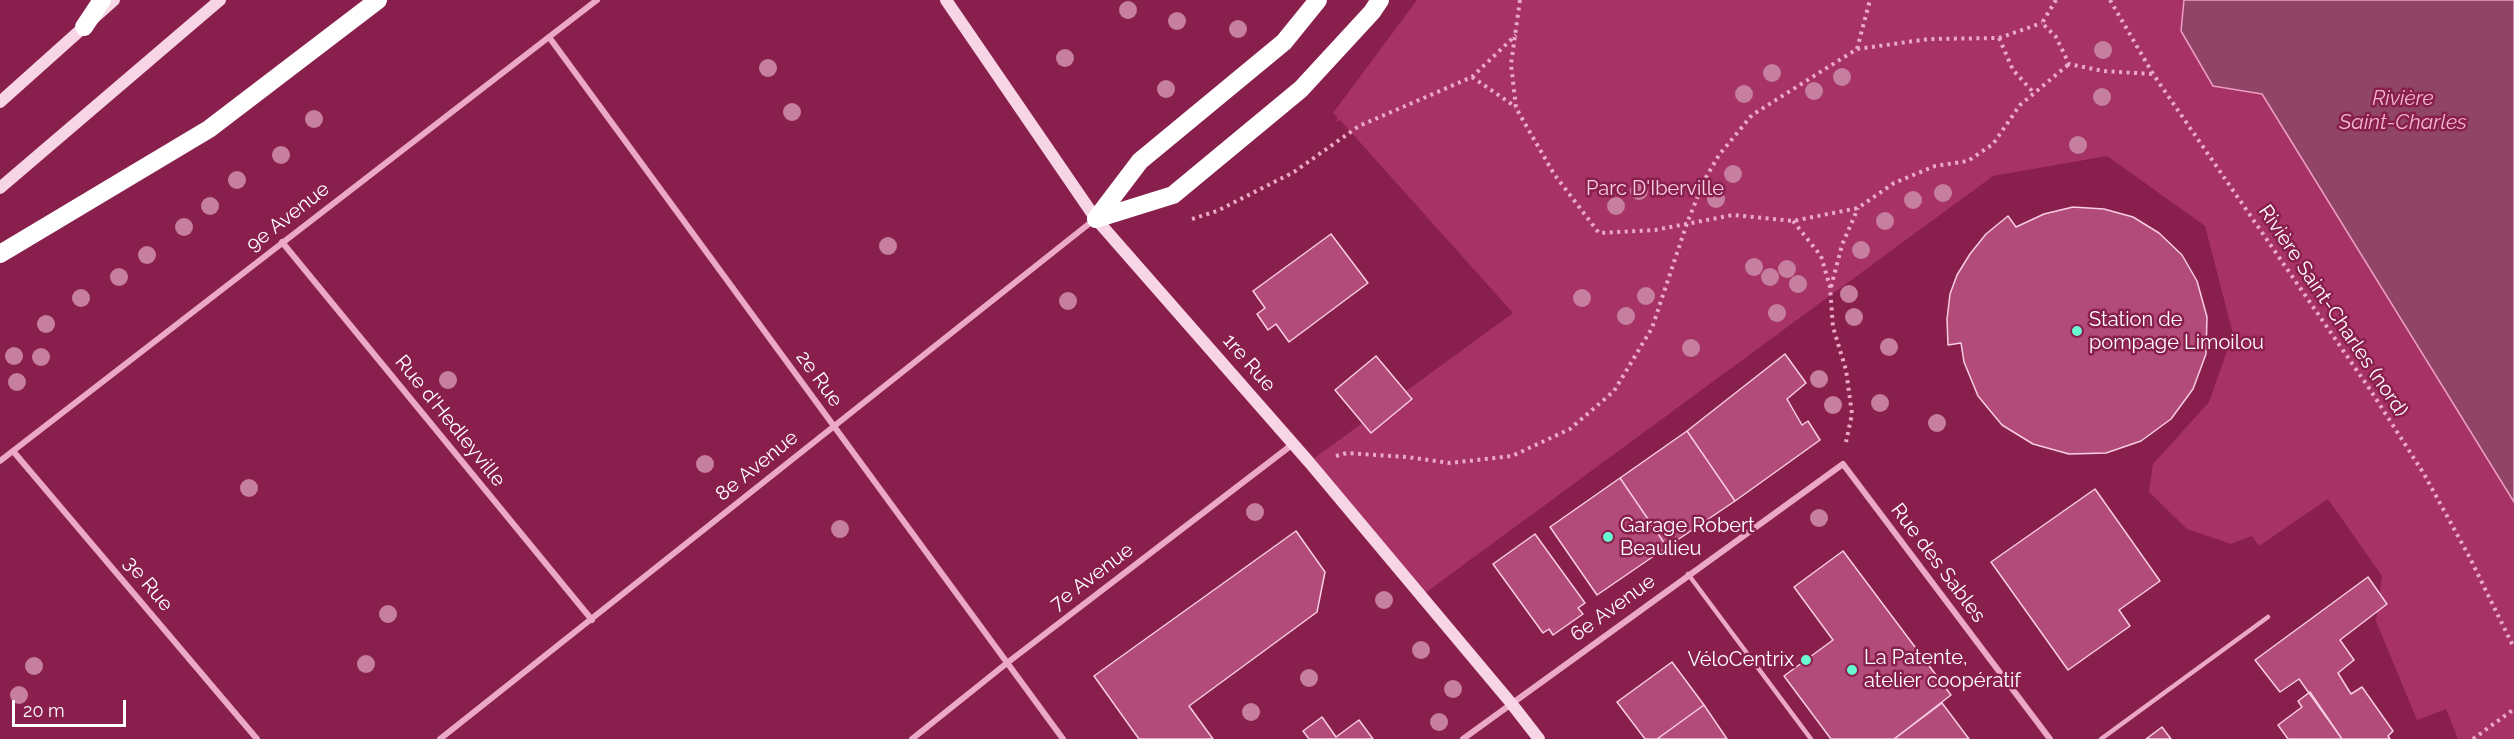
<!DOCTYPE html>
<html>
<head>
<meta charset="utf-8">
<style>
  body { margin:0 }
  #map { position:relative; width:2514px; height:739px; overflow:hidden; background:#891f4d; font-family:Raleway,sans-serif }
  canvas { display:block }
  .scale { position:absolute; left:12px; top:700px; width:114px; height:27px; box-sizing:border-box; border:3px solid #fff; border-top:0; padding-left:8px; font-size:18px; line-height:21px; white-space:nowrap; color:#fff; -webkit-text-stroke:4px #891f4d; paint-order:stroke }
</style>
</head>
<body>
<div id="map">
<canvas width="2514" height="739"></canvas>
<div class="scale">20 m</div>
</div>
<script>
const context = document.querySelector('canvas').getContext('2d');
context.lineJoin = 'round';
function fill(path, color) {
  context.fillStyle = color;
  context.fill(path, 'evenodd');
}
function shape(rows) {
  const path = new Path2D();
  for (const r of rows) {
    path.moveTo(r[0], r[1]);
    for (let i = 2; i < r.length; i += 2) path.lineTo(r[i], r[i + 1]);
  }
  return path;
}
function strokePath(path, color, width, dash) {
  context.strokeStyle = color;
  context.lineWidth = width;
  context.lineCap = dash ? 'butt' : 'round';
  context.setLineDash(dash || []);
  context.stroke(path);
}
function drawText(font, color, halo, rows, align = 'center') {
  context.font = font + ' Raleway,sans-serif';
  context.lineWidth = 5;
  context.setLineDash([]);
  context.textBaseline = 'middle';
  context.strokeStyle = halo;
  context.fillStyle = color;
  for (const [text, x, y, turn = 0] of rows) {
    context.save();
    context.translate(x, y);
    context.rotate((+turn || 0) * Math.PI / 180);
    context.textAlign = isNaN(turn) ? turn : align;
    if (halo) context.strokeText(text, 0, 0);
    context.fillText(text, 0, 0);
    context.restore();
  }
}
const green = shape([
  [1417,0,2184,0,2181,31,2262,94,2514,502,2514,739,2458,739,2446,709,2417,720,2376,621,2382,576,2328,499,2259,546,2252,536,2231,544,2187,529,2149,492,2153,464,2209,402,2233,334,2205,226,2107,156,1993,176,1421,596,1309,462,1513,313,1340,120,1335,122,1338,118,1333,113]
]);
const water = shape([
  [2184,0,2514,0,2514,502,2262,94,2213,86,2181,31,2184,0]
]);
const building = shape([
  [2073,207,2104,209,2133,217,2159,233,2182,255,2197,281,2207,317,2206,354,2193,389,2171,419,2141,441,2106,453,2069,454,2033,444,2002,425,1978,396,1964,362,1961,343,1948,345,1947,319,1950,294,1957,275,1970,254,1986,234,2008,216,2016,227,2044,214,2073,207],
  [1331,234,1368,283,1289,342,1276,324,1268,330,1257,314,1265,308,1253,291,1331,234],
  [1785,354,1806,383,1787,399,1802,425,1808,421,1820,440,1735,501,1687,431,1785,354],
  [1376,356,1412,399,1371,433,1335,390,1376,356],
  [1687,431,1735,501,1667,547,1620,478,1687,431],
  [1620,478,1667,547,1597,595,1550,527,1620,478],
  [2095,489,2160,581,2119,610,2130,626,2068,670,1991,562,2095,489],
  [1296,531,1325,572,1317,612,1189,706,1213,739,1139,739,1094,676,1296,531],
  [1535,534,1585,603,1578,608,1583,614,1553,635,1549,629,1543,633,1493,564,1535,534],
  [1843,551,1951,695,1894,739,1831,739,1784,676,1833,640,1794,587,1843,551],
  [2368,577,2387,604,2340,640,2354,660,2338,673,2351,694,2362,687,2393,731,2388,736,2390,739,2342,739,2299,679,2280,692,2255,660,2368,577],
  [1672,662,1704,705,1657,739,1645,739,1617,702,1672,662],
  [2310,692,2342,739,2288,739,2278,725,2302,707,2298,701,2310,692],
  [1942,703,1969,739,1894,739,1942,703],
  [1704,705,1727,739,1657,739,1704,705],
  [1322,717,1336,737,1359,720,1373,739,1309,739,1303,731,1322,717],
  [2162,727,2171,739,2146,739,2162,727]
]);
const path = shape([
  [1520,0,1511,64,1516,108,1554,174,1599,233,1655,230,1733,215,1793,221,1858,208,1894,183,1935,166,1968,161,1993,144,2020,105,2069,64],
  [2056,0,2042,23,2056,37,2069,64,2103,71,2152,74],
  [2110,0,2153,74,2371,391,2424,474,2470,558,2514,648],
  [1999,38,2013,70,2033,92],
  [1857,49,1870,0],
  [1472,77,1516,107],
  [1192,219,1217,211,1294,172,1359,126,1472,77,1516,35],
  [1793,221,1821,256,1830,287,1833,327,1846,370,1852,414,1846,442],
  [1831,287,1842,245,1858,208],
  [1336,456,1347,453,1407,457,1450,463,1512,456,1570,429,1614,391,1652,328,1687,223,1705,179,1719,155,1752,115,1857,49,1929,39,1999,38,2042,23],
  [2473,739,2514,709]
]);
const lane = shape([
  [1688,574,1811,739],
  [2101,739,2268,617]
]);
const street = shape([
  [549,37,1063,739],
  [282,242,592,620],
  [13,451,257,739],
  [0,461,597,0],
  [440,739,1095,219],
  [912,739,1007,663,1293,444],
  [1463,739,1843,464,2050,739]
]);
const secondary = shape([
  [946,0,1096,219,1309,462,1511,703,1539,739],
  [0,102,114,0],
  [0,188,220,0]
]);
const highway = shape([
  [84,27,102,0],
  [1096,219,1173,195,1301,89,1372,12,1380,0],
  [1096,219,1140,161,1284,42,1318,0],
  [0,254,209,129,378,0]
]);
const trees = [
  [1128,10],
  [1177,21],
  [1238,29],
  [2103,50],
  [1065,58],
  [768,68],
  [1772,73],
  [1842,77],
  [1166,89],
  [1814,91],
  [1744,94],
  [2102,97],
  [792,112],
  [314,119],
  [2078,145],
  [281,155],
  [1733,174],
  [237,180],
  [1639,191],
  [1943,193],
  [1716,199],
  [1913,200],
  [210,206],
  [1616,206],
  [1885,221],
  [184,227],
  [888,246],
  [1861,250],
  [147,255],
  [1754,267],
  [1787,269],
  [119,277],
  [1770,277],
  [1798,284],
  [1849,294],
  [1646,296],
  [81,298],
  [1582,298],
  [1068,301],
  [1777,313],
  [1626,316],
  [1854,317],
  [46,324],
  [1889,347],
  [1691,348],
  [14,356],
  [41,357],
  [1819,379],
  [448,380],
  [17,382],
  [1880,403],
  [1833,405],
  [1937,423],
  [705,464],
  [249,488],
  [1255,512],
  [1819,518],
  [840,529],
  [1384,600],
  [388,614],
  [1421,650],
  [366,664],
  [34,666],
  [1309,678],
  [1453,689],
  [19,695],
  [1251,712],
  [1439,722]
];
const markers = [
  [2077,331,6,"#69fad0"],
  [1608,537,6,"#69fad0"],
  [1806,660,6,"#69fad0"],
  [1852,670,6,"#69fad0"]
];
const parkNames = [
  ["Parc D'Iberville",1655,189]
];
const streetNames = [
  ["9e Avenue",288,217,-38],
  ["Rivière Saint-Charles (nord)",2333,311,56],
  ["1re Rue",1249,363,49],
  ["2e Rue",819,379,54],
  ["Rue d'Hedleyville",450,421,51],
  ["8e Avenue",757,466,-39],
  ["Rue des Sables",1938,563,53],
  ["7e Avenue",1092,577,-37],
  ["3e Rue",148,584,50],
  ["6e Avenue",1613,608,-36]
];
const poiNames = [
  ["Station de",2089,320],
  ["pompage Limoilou",2089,343],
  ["Garage Robert",1620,526],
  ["Beaulieu",1620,549],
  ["La Patente,",1864,658],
  ["atelier coopératif",1864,681],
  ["VéloCentrix",1794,660,"right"]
];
const waterNames = [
  ["Rivière",2403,99],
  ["Saint-Charles",2403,123]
];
fill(green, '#a63266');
fill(water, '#914566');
strokePath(water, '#ed9dc2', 1.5);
fill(building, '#b24b79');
strokePath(building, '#f8cee1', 1.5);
strokePath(path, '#eba9c7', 4, [3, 4.5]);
strokePath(lane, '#eba9c7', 4.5);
strokePath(street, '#eba9c7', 6);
strokePath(secondary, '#f8d5e4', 12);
strokePath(highway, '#fff', 18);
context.fillStyle = '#c67f9e';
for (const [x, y] of trees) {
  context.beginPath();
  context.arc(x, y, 9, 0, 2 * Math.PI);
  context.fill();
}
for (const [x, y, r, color] of markers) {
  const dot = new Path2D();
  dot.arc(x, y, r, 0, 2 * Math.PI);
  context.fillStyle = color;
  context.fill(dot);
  strokePath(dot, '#891f4d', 2);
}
drawText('20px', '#f8cee1', '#891f4d', parkNames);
drawText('20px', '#fff', '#891f4d', streetNames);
drawText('20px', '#fff', '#891f4d', poiNames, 'left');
drawText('italic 21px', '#f2b5d1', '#891f4d', waterNames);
</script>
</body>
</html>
